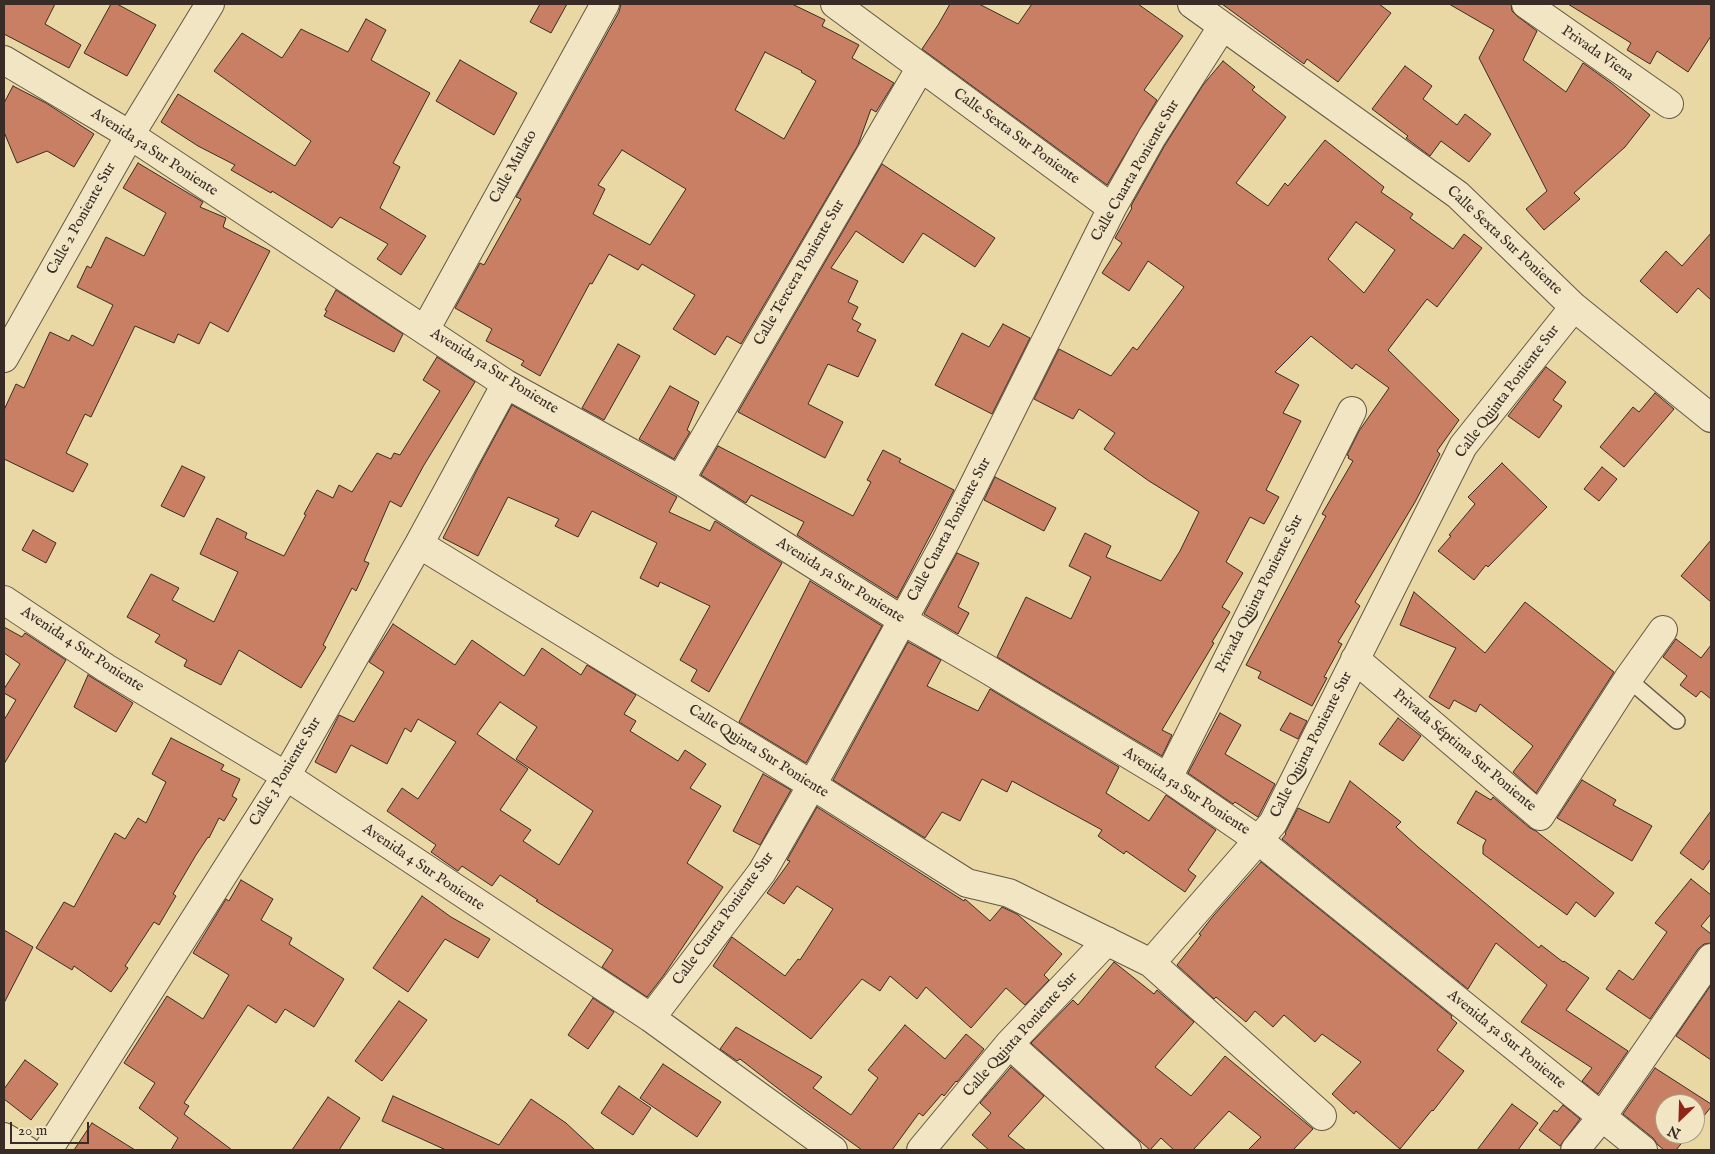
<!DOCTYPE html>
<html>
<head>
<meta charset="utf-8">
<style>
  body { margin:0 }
  #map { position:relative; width:1715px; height:1154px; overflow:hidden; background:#e9d7a4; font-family:"IM FELL English",serif }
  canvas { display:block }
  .frame { position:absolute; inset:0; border:5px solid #392c27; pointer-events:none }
  .north { position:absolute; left:1655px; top:1094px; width:50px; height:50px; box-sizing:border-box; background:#f1e5c4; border:1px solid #a79b85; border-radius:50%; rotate:204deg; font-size:14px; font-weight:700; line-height:20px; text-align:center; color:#392c27 }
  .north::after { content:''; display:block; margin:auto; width:18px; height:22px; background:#8f2418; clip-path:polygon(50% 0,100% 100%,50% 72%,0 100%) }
  .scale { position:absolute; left:10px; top:1122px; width:79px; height:22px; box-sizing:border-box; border:2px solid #392c27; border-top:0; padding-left:6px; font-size:15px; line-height:18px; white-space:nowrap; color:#392c27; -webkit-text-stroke:4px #f1e5c4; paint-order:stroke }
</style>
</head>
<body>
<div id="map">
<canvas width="1715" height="1154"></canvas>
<div class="frame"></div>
<div class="north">N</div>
<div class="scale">20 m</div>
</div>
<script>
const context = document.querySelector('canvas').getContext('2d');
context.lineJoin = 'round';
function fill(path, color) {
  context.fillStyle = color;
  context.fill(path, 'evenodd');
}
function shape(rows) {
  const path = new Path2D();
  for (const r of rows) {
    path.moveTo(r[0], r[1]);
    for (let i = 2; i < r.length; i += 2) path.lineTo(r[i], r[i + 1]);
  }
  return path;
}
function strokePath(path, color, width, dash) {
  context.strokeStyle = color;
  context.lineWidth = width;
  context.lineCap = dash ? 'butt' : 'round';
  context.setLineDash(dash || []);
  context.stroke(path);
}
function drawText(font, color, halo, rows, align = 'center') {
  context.font = font + ' "IM FELL English",serif';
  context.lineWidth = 4;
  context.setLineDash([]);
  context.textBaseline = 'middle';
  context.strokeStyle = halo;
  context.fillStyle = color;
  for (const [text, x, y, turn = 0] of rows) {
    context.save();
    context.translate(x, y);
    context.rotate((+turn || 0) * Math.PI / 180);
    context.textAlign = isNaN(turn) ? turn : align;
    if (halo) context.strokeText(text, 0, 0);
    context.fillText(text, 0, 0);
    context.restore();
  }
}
const building = shape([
  [4,4,55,4,45,24,81,45,69,68,4,34,4,4],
  [111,4,117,4,156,25,127,76,84,53,111,4],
  [540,4,567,4,551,33,530,22,540,4],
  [621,4,792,4,825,20,822,26,859,45,852,58,894,83,876,112,871,109,858,145,741,344,727,336,715,355,673,329,695,295,642,264,638,270,609,254,592,284,590,283,540,376,521,365,524,361,486,341,492,329,455,308,480,263,484,265,521,199,516,197,619,12,621,4],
  [765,52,802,71,801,72,816,81,784,139,735,110,765,52],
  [622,150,686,189,650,245,593,214,605,189,598,185,622,150],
  [950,4,979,4,1018,24,1032,4,1138,4,1183,36,1144,90,1157,100,1107,185,922,49,938,25,950,4],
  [1222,4,1379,4,1391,13,1338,82,1307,59,1304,64,1222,4],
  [1449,4,1511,4,1512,11,1517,16,1537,31,1523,60,1566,92,1583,63,1611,83,1650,115,1625,147,1574,193,1580,199,1544,230,1526,209,1547,191,1479,58,1494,30,1449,4],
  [1568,4,1711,4,1711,36,1688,72,1657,51,1650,64,1627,50,1631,43,1568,4],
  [366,19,386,30,371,60,430,93,393,163,400,167,380,208,426,236,401,275,377,259,388,244,340,217,332,228,272,191,271,193,231,170,235,165,198,146,161,122,178,94,295,166,311,141,214,71,242,33,282,58,301,29,348,52,366,19],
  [460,60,517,93,494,135,436,101,460,60],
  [1223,61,1255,87,1252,90,1286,117,1236,183,1268,206,1285,183,1288,186,1325,140,1384,187,1381,192,1413,214,1410,218,1453,249,1464,234,1482,248,1437,307,1427,299,1388,350,1459,420,1437,451,1440,454,1415,502,1355,602,1360,606,1338,642,1342,644,1324,677,1327,678,1312,706,1258,678,1261,672,1246,665,1326,516,1322,514,1353,461,1348,458,1349,456,1347,455,1359,431,1389,388,1356,364,1352,369,1311,336,1275,372,1299,385,1283,413,1301,421,1266,490,1279,497,1264,524,1250,517,1226,562,1243,573,1222,607,1230,612,1212,642,1214,643,1162,730,1172,735,1162,756,997,657,1026,597,1071,619,1091,577,1069,566,1085,533,1111,546,1106,557,1161,581,1180,551,1199,512,1149,481,1104,449,1115,433,1079,409,1073,419,1034,399,1059,349,1111,376,1133,347,1137,350,1184,287,1148,261,1129,291,1102,273,1122,243,1115,238,1132,208,1131,207,1132,204,1165,145,1203,85,1223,61],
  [1356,222,1395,250,1364,293,1328,259,1356,222],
  [1405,66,1432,86,1423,99,1457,125,1465,114,1491,134,1469,162,1441,141,1430,156,1406,138,1408,136,1372,109,1405,66],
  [13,86,46,103,94,134,74,167,47,151,17,163,4,132,4,103,13,86],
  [138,163,203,202,200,207,226,218,223,227,270,251,228,332,210,322,199,344,178,334,174,343,135,326,91,417,85,414,66,453,88,464,73,492,4,459,4,410,16,384,24,388,50,332,69,341,72,335,93,346,113,305,77,287,87,266,91,268,106,237,144,256,166,213,123,188,138,163],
  [882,164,995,238,975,267,923,233,903,263,856,231,831,268,858,281,848,302,858,307,852,319,861,324,857,331,876,340,858,377,828,364,808,404,843,422,825,458,738,412,882,164],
  [1711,233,1711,300,1698,288,1677,313,1640,281,1666,251,1682,266,1711,233],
  [336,290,403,334,394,352,324,316,327,311,325,310,336,290],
  [1003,324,1030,338,992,414,935,385,962,333,989,347,1003,324],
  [618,344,640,356,604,420,582,408,618,344],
  [437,357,475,382,424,465,401,507,390,501,364,561,369,563,356,591,352,588,323,645,326,647,301,688,239,650,221,685,184,666,187,660,155,642,160,635,127,617,151,574,179,588,172,600,214,622,238,572,200,554,217,518,247,533,245,538,284,556,306,515,304,514,317,490,333,498,339,485,352,492,377,453,391,459,394,453,400,455,440,391,423,380,437,357],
  [1546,367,1566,382,1553,400,1562,406,1539,438,1508,416,1546,367],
  [670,386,699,402,687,430,690,432,674,459,639,439,670,386],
  [1655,393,1674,409,1624,467,1600,447,1633,407,1639,412,1655,393],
  [512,405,677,497,669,512,710,531,715,521,782,563,709,692,691,681,697,670,680,660,710,606,660,582,658,587,640,578,657,543,592,511,578,537,555,526,559,519,508,497,478,556,443,538,478,468,512,405],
  [718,446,853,516,871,482,867,480,883,450,901,459,899,462,954,490,897,598,797,535,804,522,751,495,746,503,701,475,718,446],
  [1502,463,1547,507,1488,567,1486,565,1474,580,1438,551,1451,536,1449,535,1475,504,1468,497,1502,463],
  [182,466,205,477,184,517,161,506,182,466],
  [1602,467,1617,479,1599,501,1584,489,1602,467],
  [995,477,1056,508,1044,531,984,500,995,477],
  [33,530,56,543,46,563,22,550,33,530],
  [1711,540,1711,602,1681,576,1711,540],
  [957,553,979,563,958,607,969,613,958,634,924,614,957,553],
  [810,581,882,626,806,763,739,722,810,581],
  [1414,592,1485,653,1525,602,1614,672,1536,793,1513,772,1533,746,1480,704,1476,712,1454,700,1449,709,1429,697,1456,648,1400,625,1414,592],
  [393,624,455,665,472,640,524,676,542,648,581,675,587,665,636,695,624,714,636,721,630,731,678,761,685,750,706,764,690,788,721,806,687,863,723,887,664,975,647,997,602,967,613,950,536,901,538,900,500,875,492,886,462,866,458,871,431,852,436,845,387,811,402,788,418,799,456,742,418,719,411,732,405,728,387,764,351,745,336,773,315,762,339,715,354,722,384,672,369,662,393,624],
  [500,702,537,727,516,759,593,811,559,865,523,841,531,830,500,810,528,769,477,734,500,702],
  [4,627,22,637,25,633,66,660,4,764,4,720,16,700,4,693,4,689,20,664,4,653,4,627],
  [1676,639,1701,658,1711,645,1711,699,1701,691,1696,697,1680,685,1687,676,1663,657,1676,639],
  [908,642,941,660,927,686,978,711,990,689,1119,767,1106,793,1149,821,1166,795,1216,830,1188,870,1196,876,1185,892,1126,851,1124,854,1098,836,1102,830,1012,781,1007,792,982,779,960,821,942,812,925,838,833,780,908,642],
  [88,675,133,703,116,732,74,707,88,675],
  [1220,713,1241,725,1225,754,1275,784,1258,817,1235,802,1233,804,1188,773,1220,713],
  [1290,713,1307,721,1298,739,1280,730,1290,713],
  [1398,718,1421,736,1403,761,1379,744,1398,718],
  [171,738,224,765,221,770,240,779,232,796,237,799,224,821,219,818,209,838,208,837,196,855,173,894,176,896,159,925,154,922,125,966,128,968,111,992,74,966,72,970,36,948,64,902,74,907,115,833,125,839,138,818,146,823,166,782,152,774,171,738],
  [763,774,791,790,760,845,733,831,763,774],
  [1582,780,1616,800,1613,805,1652,826,1632,861,1557,818,1582,780],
  [1350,781,1401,822,1396,827,1418,847,1539,948,1541,945,1563,962,1564,961,1589,978,1566,1010,1628,1051,1598,1094,1582,1081,1592,1068,1521,1022,1547,985,1496,943,1468,989,1282,839,1286,834,1285,833,1298,808,1329,823,1350,781],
  [1476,791,1491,800,1493,797,1530,828,1536,831,1614,893,1595,917,1576,902,1567,915,1483,854,1483,846,1486,840,1457,823,1476,791],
  [817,807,964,901,965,899,990,921,1002,907,1017,914,1062,954,1044,975,1049,980,1025,1005,1006,988,971,1028,926,987,917,999,890,976,880,991,862,979,811,1039,713,966,732,937,785,976,798,959,800,960,833,909,797,886,784,904,767,893,790,861,787,860,817,807],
  [1711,811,1711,859,1703,870,1680,853,1711,811],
  [1261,862,1452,1016,1451,1018,1457,1023,1437,1050,1464,1071,1433,1111,1432,1110,1400,1149,1356,1111,1354,1114,1332,1094,1361,1062,1322,1034,1315,1042,1284,1015,1273,1027,1255,1011,1246,1022,1216,997,1214,999,1177,965,1201,935,1199,934,1214,915,1261,862],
  [1691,879,1711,895,1711,914,1701,926,1711,934,1711,943,1704,944,1698,949,1650,1019,1606,989,1619,970,1633,980,1667,932,1655,923,1691,879],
  [241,880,273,899,261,920,292,938,289,944,344,979,314,1027,285,1009,276,1023,248,1005,184,1103,189,1106,184,1114,232,1150,171,1150,178,1138,139,1108,155,1083,124,1063,167,996,203,1019,229,975,193,953,226,899,229,901,241,880],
  [422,896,451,917,490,939,478,958,445,939,408,992,373,968,422,896],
  [4,930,33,947,4,1003,4,930],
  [1114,962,1154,994,1157,990,1194,1022,1155,1067,1191,1096,1225,1056,1313,1129,1293,1150,1248,1150,1261,1137,1229,1111,1193,1150,1174,1150,1161,1138,1150,1150,1031,1043,1073,1000,1078,1005,1114,962],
  [1711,985,1711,1060,1676,1036,1711,985],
  [593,998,614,1012,588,1049,568,1035,593,998],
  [399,1001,427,1020,382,1081,355,1061,399,1001],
  [905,1025,945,1059,966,1034,984,1049,957,1082,956,1081,944,1096,942,1094,923,1116,919,1113,892,1150,862,1150,798,1104,740,1059,737,1061,720,1049,736,1027,822,1077,813,1088,851,1115,878,1078,868,1070,905,1025],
  [25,1060,58,1084,31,1120,4,1099,4,1089,25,1060],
  [663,1064,721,1102,697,1137,640,1098,663,1064],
  [1011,1067,1044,1096,1008,1136,1026,1150,989,1150,972,1135,991,1113,980,1103,1011,1067],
  [1655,1068,1711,1104,1711,1107,1695,1127,1695,1104,1665,1104,1665,1134,1689,1134,1676,1150,1664,1150,1658,1145,1653,1138,1623,1114,1655,1068],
  [619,1086,651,1108,633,1135,601,1113,619,1086],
  [393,1096,499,1145,531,1099,566,1123,595,1150,446,1150,382,1121,393,1096],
  [328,1097,360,1118,339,1150,292,1150,328,1097],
  [1512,1104,1538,1123,1518,1150,1477,1150,1512,1104],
  [1563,1105,1580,1119,1560,1146,1539,1130,1554,1110,1557,1112,1563,1105],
  [92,1123,135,1150,74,1150,92,1123]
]);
const service = shape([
  [1628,679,1677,721]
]);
const minor = shape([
  [835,4,1112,208],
  [1192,4,1458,195,1574,307,1711,418],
  [1526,4,1669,104],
  [4,60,130,135,506,384,680,480,902,620,987,669,1168,778,1257,839,1643,1150],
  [425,330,605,4],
  [4,358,130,135,210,4],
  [680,480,921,67],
  [419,544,812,785,967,883,1009,893,1151,963,1322,1116],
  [4,600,106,668,286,776,651,1018,833,1150],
  [1355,659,1540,816,1628,679,1663,630],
  [1168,778,1352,411],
  [1151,963,1273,823,1463,446,1574,307],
  [651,1018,762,872,812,785,946,541,1112,208,1152,137,1222,27],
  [1009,1044,1127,1150],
  [4,1137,26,1150],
  [48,1150,286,776,419,544,506,384],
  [921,1150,1009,1044,1107,941],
  [1575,1150,1601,1118,1711,958]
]);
const streetNames = [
  ["Privada Viena",1597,54,35],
  ["Calle Sexta Sur Poniente",1016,137,36],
  ["Avenida 5a Sur Poniente",154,153,33],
  ["Calle Mulato",514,167,-61],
  ["Calle Cuarta Poniente Sur",1136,171,-60],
  ["Calle 2 Poniente Sur",82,219,-61],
  ["Calle Sexta Sur Poniente",1504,241,43],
  ["Calle Tercera Poniente Sur",800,273,-60],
  ["Avenida 5a Sur Poniente",494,372,32],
  ["Calle Quinta Poniente Sur",1508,392,-53],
  ["Calle Cuarta Poniente Sur",950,530,-62],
  ["Avenida 5a Sur Poniente",840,581,32],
  ["Privada Quinta Poniente Sur",1260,594,-63],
  ["Avenida 4 Sur Poniente",82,650,33],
  ["Calle Quinta Poniente Sur",1312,745,-63],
  ["Privada Séptima Sur Poniente",1464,751,40],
  ["Calle Quinta Sur Poniente",758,752,32],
  ["Calle 3 Poniente Sur",286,772,-59],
  ["Avenida 5a Sur Poniente",1186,792,33],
  ["Avenida 4 Sur Poniente",423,868,34],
  ["Calle Cuarta Poniente Sur",724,919,-54],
  ["Calle Quinta Poniente Sur",1021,1035,-48],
  ["Avenida 5a Sur Poniente",1506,1040,39]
];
fill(building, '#c97f63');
strokePath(building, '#392c27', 1);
strokePath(service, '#655746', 18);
strokePath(minor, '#655746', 30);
strokePath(service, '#f1e5c4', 15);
strokePath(minor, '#f1e5c4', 28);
drawText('15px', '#392c27', '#f1e5c4', streetNames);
</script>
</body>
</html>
